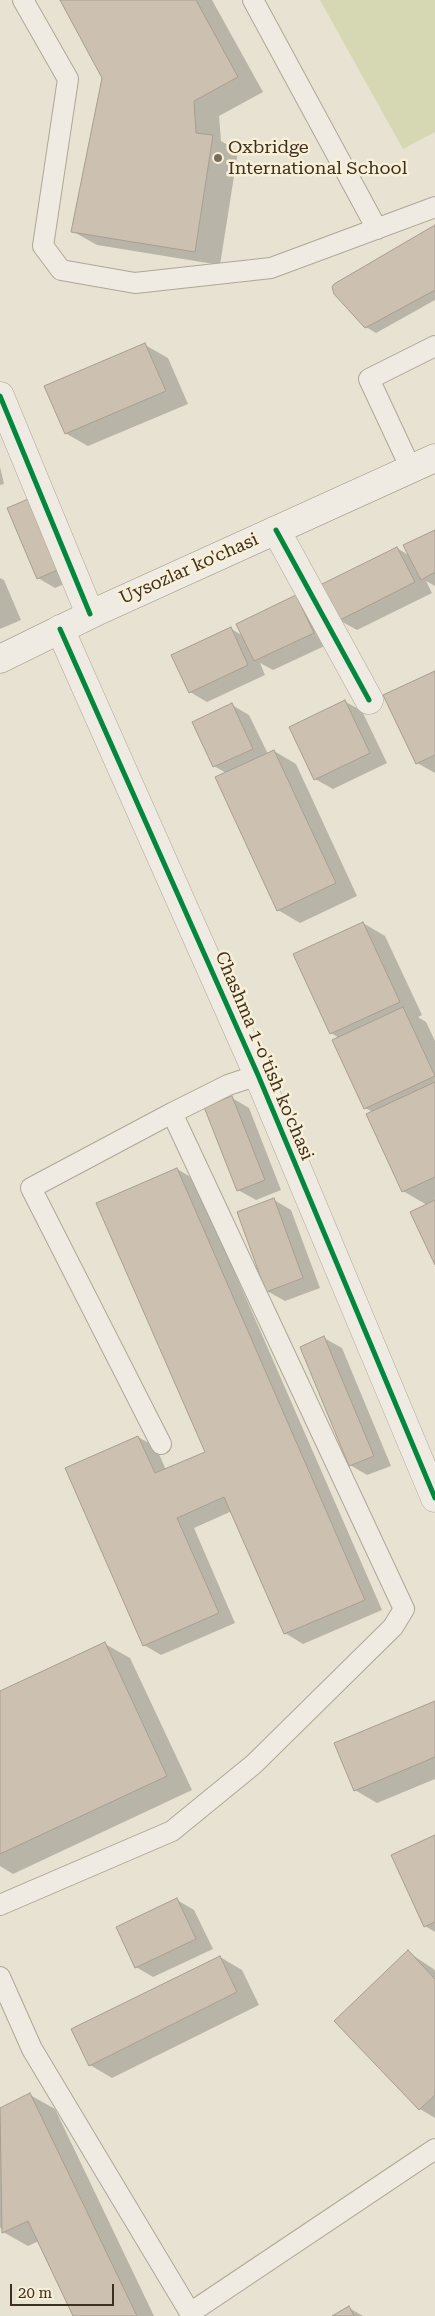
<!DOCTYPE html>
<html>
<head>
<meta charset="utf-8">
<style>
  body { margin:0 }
  #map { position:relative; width:435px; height:2316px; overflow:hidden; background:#e7e2d1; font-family:"Roboto Serif",serif }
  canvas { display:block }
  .scale { position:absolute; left:10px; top:2284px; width:104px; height:22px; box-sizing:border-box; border:2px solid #3e2f1f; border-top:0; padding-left:6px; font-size:15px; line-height:18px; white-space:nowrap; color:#3e2f1f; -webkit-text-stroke:4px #f8efd7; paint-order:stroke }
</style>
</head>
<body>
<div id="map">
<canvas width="435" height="2316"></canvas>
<div class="scale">20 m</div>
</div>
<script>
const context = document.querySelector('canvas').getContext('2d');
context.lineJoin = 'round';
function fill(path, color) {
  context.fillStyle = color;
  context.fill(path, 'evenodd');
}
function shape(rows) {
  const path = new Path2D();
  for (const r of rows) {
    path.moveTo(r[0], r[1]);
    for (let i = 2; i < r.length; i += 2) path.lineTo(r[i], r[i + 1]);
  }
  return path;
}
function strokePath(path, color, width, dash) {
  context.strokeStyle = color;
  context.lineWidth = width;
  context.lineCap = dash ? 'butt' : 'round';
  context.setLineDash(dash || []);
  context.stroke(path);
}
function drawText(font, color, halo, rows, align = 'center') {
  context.font = font + ' "Roboto Serif",serif';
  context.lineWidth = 5;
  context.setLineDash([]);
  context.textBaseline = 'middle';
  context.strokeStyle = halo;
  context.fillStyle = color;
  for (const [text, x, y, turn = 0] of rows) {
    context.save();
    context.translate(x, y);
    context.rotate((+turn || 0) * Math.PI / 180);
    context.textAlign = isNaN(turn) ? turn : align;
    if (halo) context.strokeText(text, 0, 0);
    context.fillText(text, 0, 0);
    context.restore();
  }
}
const green = shape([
  [320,0,435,0,435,132,403,149]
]);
const shadow = shape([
  [61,0,212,0,263,92,219,116,221,141,238,151,220,265,97,245,72,231,103,77],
  [435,227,435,300,376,333,366,327,335,294],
  [145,345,168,358,188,404,88,446,65,433],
  [0,467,4,484,0,485],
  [8,508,79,578,55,588,38,578],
  [435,531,435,586,426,581,432,593,357,630,339,620,397,548,410,556],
  [0,578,4,580,21,620,0,629],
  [296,597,313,607,331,643,273,670,260,663,265,675,207,702,190,692,230,628,243,636],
  [435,672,435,773,417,763],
  [344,701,362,711,387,763,333,789,315,779],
  [232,705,249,715,268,754,274,751,296,764,357,896,300,923,278,910,226,773,214,766],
  [363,923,385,936,422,1015,418,1017,426,1022,435,1041,435,1262,427,1205,403,1191,373,1112,365,1108,339,1038,331,1033],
  [232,1098,249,1108,281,1190,256,1200,238,1190],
  [177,1169,194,1179,382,1610,303,1644,285,1633,232,1511,194,1528,235,1623,161,1655,144,1645,138,1437,156,1447,166,1470,206,1453],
  [274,1200,291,1210,320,1288,285,1301,267,1291],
  [324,1338,342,1348,391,1466,367,1475,350,1465],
  [105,1644,130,1658,192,1790,13,1874,0,1866,0,1693],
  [435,1703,435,1779,377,1803,355,1790],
  [435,1837,435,1932,425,1926],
  [177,1900,194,1910,213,1949,153,1977,136,1967],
  [408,1952,435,1970,435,2118,420,2109],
  [220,1957,242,1970,259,2005,112,2078,90,2065],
  [30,2095,55,2109,154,2316,75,2316,39,2241,28,2246,3,2232,0,2227,0,2109],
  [349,2308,363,2316,334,2316]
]);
const building = shape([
  [60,0,196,0,238,77,194,101,196,133,213,135,195,252,71,232,102,78,60,0],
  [435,225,435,290,365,328,334,294,332,287,334,284,435,225],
  [145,343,166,391,65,434,44,386,145,343],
  [33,497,62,568,37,579,7,508,33,497],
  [435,530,435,572,421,580,403,545,435,530],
  [397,547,415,582,338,621,320,585,397,547],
  [296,595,314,633,254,661,236,624,296,595],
  [231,627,248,665,189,693,171,655,231,627],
  [435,671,435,755,416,764,383,695,435,671],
  [345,700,370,753,314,780,289,727,345,700],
  [232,703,253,749,213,767,192,722,232,703],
  [274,750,336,883,277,911,215,777,274,750],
  [363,922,400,1002,330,1034,293,954,363,922],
  [403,1007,435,1076,364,1109,332,1040,403,1007],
  [435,1082,435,1177,402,1192,366,1114,435,1082],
  [232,1096,265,1180,237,1191,204,1107,232,1096],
  [177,1168,365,1600,284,1634,224,1497,177,1518,219,1613,143,1646,65,1468,138,1436,155,1473,205,1452,96,1203,177,1168],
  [274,1198,303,1278,266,1292,237,1212,274,1198],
  [435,1200,435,1265,410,1212,435,1200],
  [324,1336,374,1456,349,1466,300,1347,324,1336],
  [105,1642,167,1776,0,1854,0,1691,105,1642],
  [435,1701,435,1757,354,1791,334,1743,435,1701],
  [435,1835,435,1922,424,1927,391,1855,435,1835],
  [177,1898,196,1939,135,1968,116,1927,177,1898],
  [408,1950,435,1979,435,2095,419,2110,334,2021,408,1950],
  [220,1956,237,1992,89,2066,71,2029,220,1956],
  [30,2093,137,2316,73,2316,28,2221,2,2233,0,2108,30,2093],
  [349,2306,354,2316,332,2316,349,2306]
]);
const lane = shape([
  [23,0,68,79,43,246,61,270,135,283,271,268,435,207],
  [253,0,377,229],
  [411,469,369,379,435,346],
  [161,1444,31,1188,172,1113,228,1085,258,1075],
  [0,1905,172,1831,254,1764,393,1627,404,1609,172,1113],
  [0,1977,32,2049,192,2316],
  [190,2313,435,2149]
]);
const street = shape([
  [0,396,90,614],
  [276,530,369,700],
  [60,629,258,1075,435,1498]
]);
const secondary = shape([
  [0,659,100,610,435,458]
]);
const cycleway = shape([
  [0,396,90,614],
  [276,530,369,700],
  [60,629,258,1075,435,1498]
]);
const markers = [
  [218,158,5,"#796e5d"]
];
const poiNames = [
  ["Oxbridge",228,148],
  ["International School",228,169]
];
const streetNames = [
  ["Uysozlar ko'chasi",189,569,-24],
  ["Chashma 1-o'tish ko'chasi",264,1056,67]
];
fill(green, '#d6d8b3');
fill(shadow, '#0003');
fill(building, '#ccc0b1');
strokePath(building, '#a89d8f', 1);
strokePath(lane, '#ada799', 22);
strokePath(street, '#ada799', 29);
strokePath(secondary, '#9d9689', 29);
strokePath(lane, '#f0ebe2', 20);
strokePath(street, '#f0ebe2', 28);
strokePath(secondary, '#f0ebe2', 28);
strokePath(cycleway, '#00873e', 5);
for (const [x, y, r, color] of markers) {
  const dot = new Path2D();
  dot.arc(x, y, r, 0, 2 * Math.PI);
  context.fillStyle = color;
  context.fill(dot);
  strokePath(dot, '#f8efd7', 2);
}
drawText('18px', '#3e2f1f', '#f8efd7', poiNames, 'left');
drawText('18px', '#3e2f1f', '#f8efd7', streetNames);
</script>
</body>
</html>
